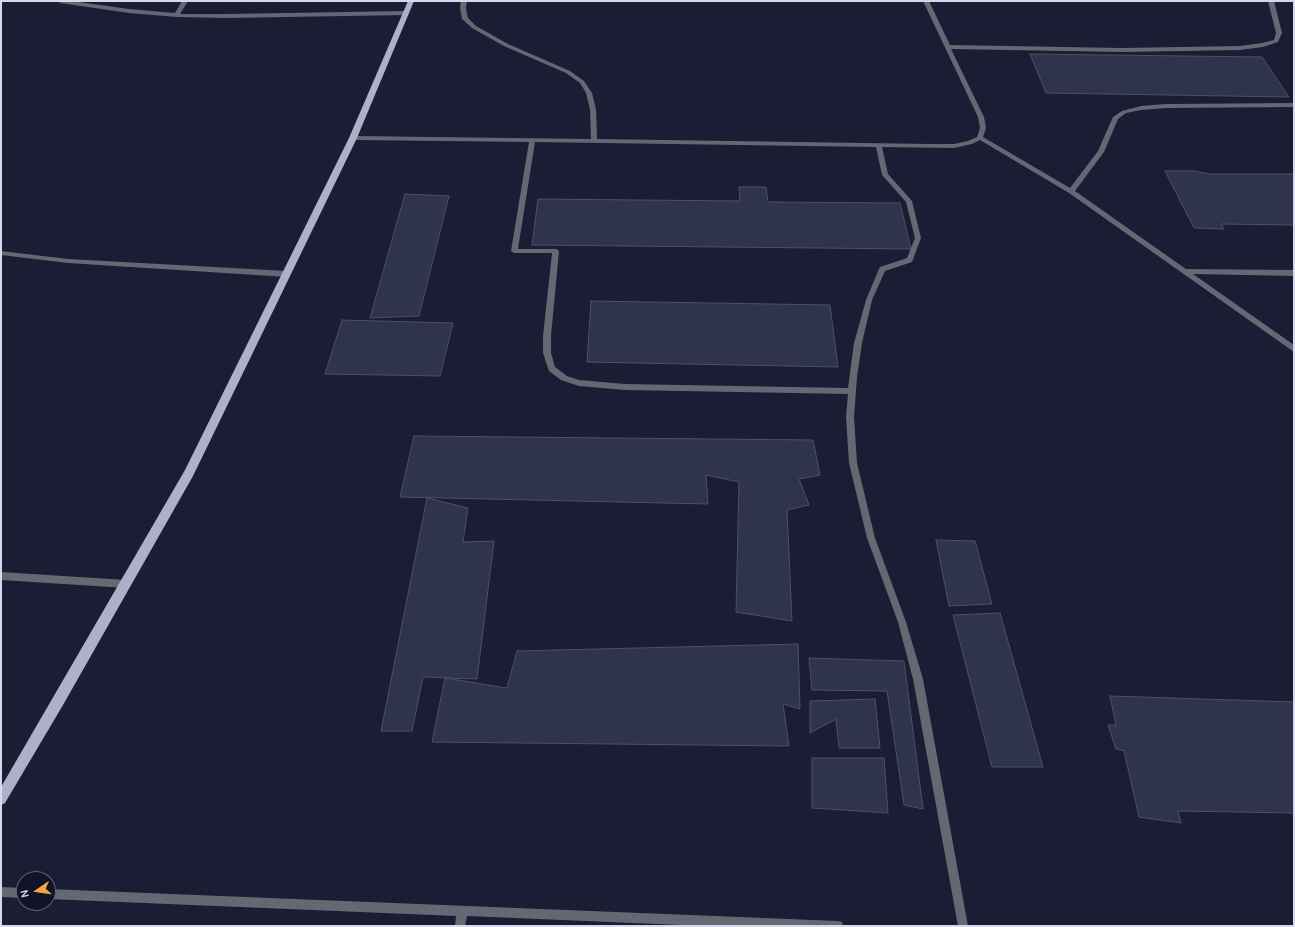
<!DOCTYPE html>
<html>
<head>
<meta charset="utf-8">
<style>
  body { margin:0 }
  #map { position:relative; width:1295px; height:927px; overflow:hidden; background:#1a1d33; font-family:Karla,sans-serif }
  canvas { display:block }
  .frame { position:absolute; inset:0; border:2px solid #d6d9e9; pointer-events:none }
  .north { position:absolute; left:16px; top:871px; width:40px; height:40px; box-sizing:border-box; background:#111329; border:1px solid #606276; border-radius:50%; rotate:257deg; font-size:11px; font-weight:700; line-height:16px; text-align:center; color:#d6d9e9 }
  .north::after { content:''; display:block; margin:auto; width:14px; height:18px; background:#f4a443; clip-path:polygon(50% 0,100% 100%,50% 72%,0 100%) }
</style>
</head>
<body>
<div id="map">
<canvas width="1295" height="927"></canvas>
<div class="frame"></div>
<div class="north">N</div>
</div>
<script>
const context = document.querySelector('canvas').getContext('2d');
context.lineJoin = 'round';
function fill(path, color) {
  context.fillStyle = color;
  context.fill(path, 'evenodd');
}
function shape(rows) {
  const path = new Path2D();
  for (const r of rows) {
    path.moveTo(r[0], r[1]);
    for (let i = 2; i < r.length; i += 2) path.lineTo(r[i], r[i + 1]);
  }
  return path;
}
function strokePath(path, color, width, dash) {
  context.strokeStyle = color;
  context.lineWidth = width;
  context.lineCap = dash ? 'butt' : 'round';
  context.setLineDash(dash || []);
  context.stroke(path);
}
const building = shape([
  [1030,54,1262,57,1289,97,1046,93,1030,54],
  [1165,171,1194,171,1209,174,1294,174,1294,225,1221,224,1224,229,1194,228,1165,171],
  [739,187,766,187,768,202,900,203,911,249,532,245,538,199,740,201,739,187],
  [405,194,449,196,419,316,370,318,405,194],
  [591,301,830,305,838,367,587,362,591,301],
  [342,320,453,323,440,376,325,374,342,320],
  [414,436,813,440,820,475,799,479,809,505,787,510,792,621,736,612,739,482,706,475,708,504,400,497,414,436],
  [427,498,468,508,463,542,494,541,477,679,423,677,412,731,381,731,427,498],
  [936,540,975,541,992,604,949,606,936,540],
  [1000,613,1043,767,992,767,953,615,1000,613],
  [798,644,800,709,783,704,789,746,432,742,445,678,507,688,517,651,798,644],
  [809,658,904,661,923,809,904,805,887,691,812,690,809,658],
  [1110,696,1294,702,1294,813,1178,811,1181,823,1139,817,1124,751,1116,749,1108,725,1116,725,1110,696],
  [875,699,880,748,839,748,836,719,810,733,810,701,875,699],
  [812,758,884,758,888,813,812,808,812,758]
]);
const service = shape([
  [57,1,71,1,129,9,175,13,182,1,188,1,180,14,227,14,406,11,409,13,406,15,227,18,177,17,129,13,60,3,57,1],
  [461,1,467,1,466,8,468,18,476,26,508,44,570,71,584,81,592,93,596,109,597,139,931,144,954,144,968,141,977,137,980,128,978,117,923,1,929,1,950,45,1122,48,1240,46,1262,43,1274,40,1276,33,1268,1,1274,1,1282,33,1278,42,1263,47,1240,50,1122,52,951,49,984,117,986,128,983,137,1070,188,1098,151,1113,117,1122,111,1141,106,1166,104,1294,103,1294,107,1166,108,1141,110,1126,113,1118,119,1104,152,1075,191,1186,269,1294,270,1294,276,1193,274,1294,345,1294,352,1069,193,980,140,972,144,954,148,882,147,888,174,912,201,921,238,912,262,885,271,872,300,862,343,857,377,854,417,857,463,875,538,906,622,923,679,968,926,958,926,913,679,898,622,867,538,849,463,846,417,848,394,625,390,579,386,561,380,549,371,543,353,543,336,552,253,514,253,511,251,529,142,353,140,350,138,353,136,591,139,590,109,586,93,580,83,566,73,504,46,472,28,462,19,460,8,461,1],
  [535,142,876,147,882,175,906,202,915,238,907,258,880,267,879,269,866,300,854,343,848,388,625,384,579,380,567,376,555,367,551,353,551,336,559,251,556,249,518,249,535,142]
]);
const minor = shape([
  [1,251,68,259,287,271,290,274,287,277,68,263,1,255,1,251],
  [1,887,24,888,24,898,1,897,1,887],
  [48,889,838,921,842,922,843,926,704,926,467,916,465,926,455,926,456,916,48,899,48,889]
]);
const tertiary = shape([
  [1,572,126,580,129,581,130,584,129,587,126,588,1,580,1,572]
]);
const primary = shape([
  [408,1,414,1,357,138,193,476,63,705,5,803,1,805,1,787,185,470,349,138,408,1]
]);
fill(building, '#2f334b');
strokePath(building, '#4c506a', 1);
fill(service, '#656773');
fill(minor, '#656773');
fill(tertiary, '#656773');
fill(primary, '#acb0ca');
</script>
</body>
</html>
